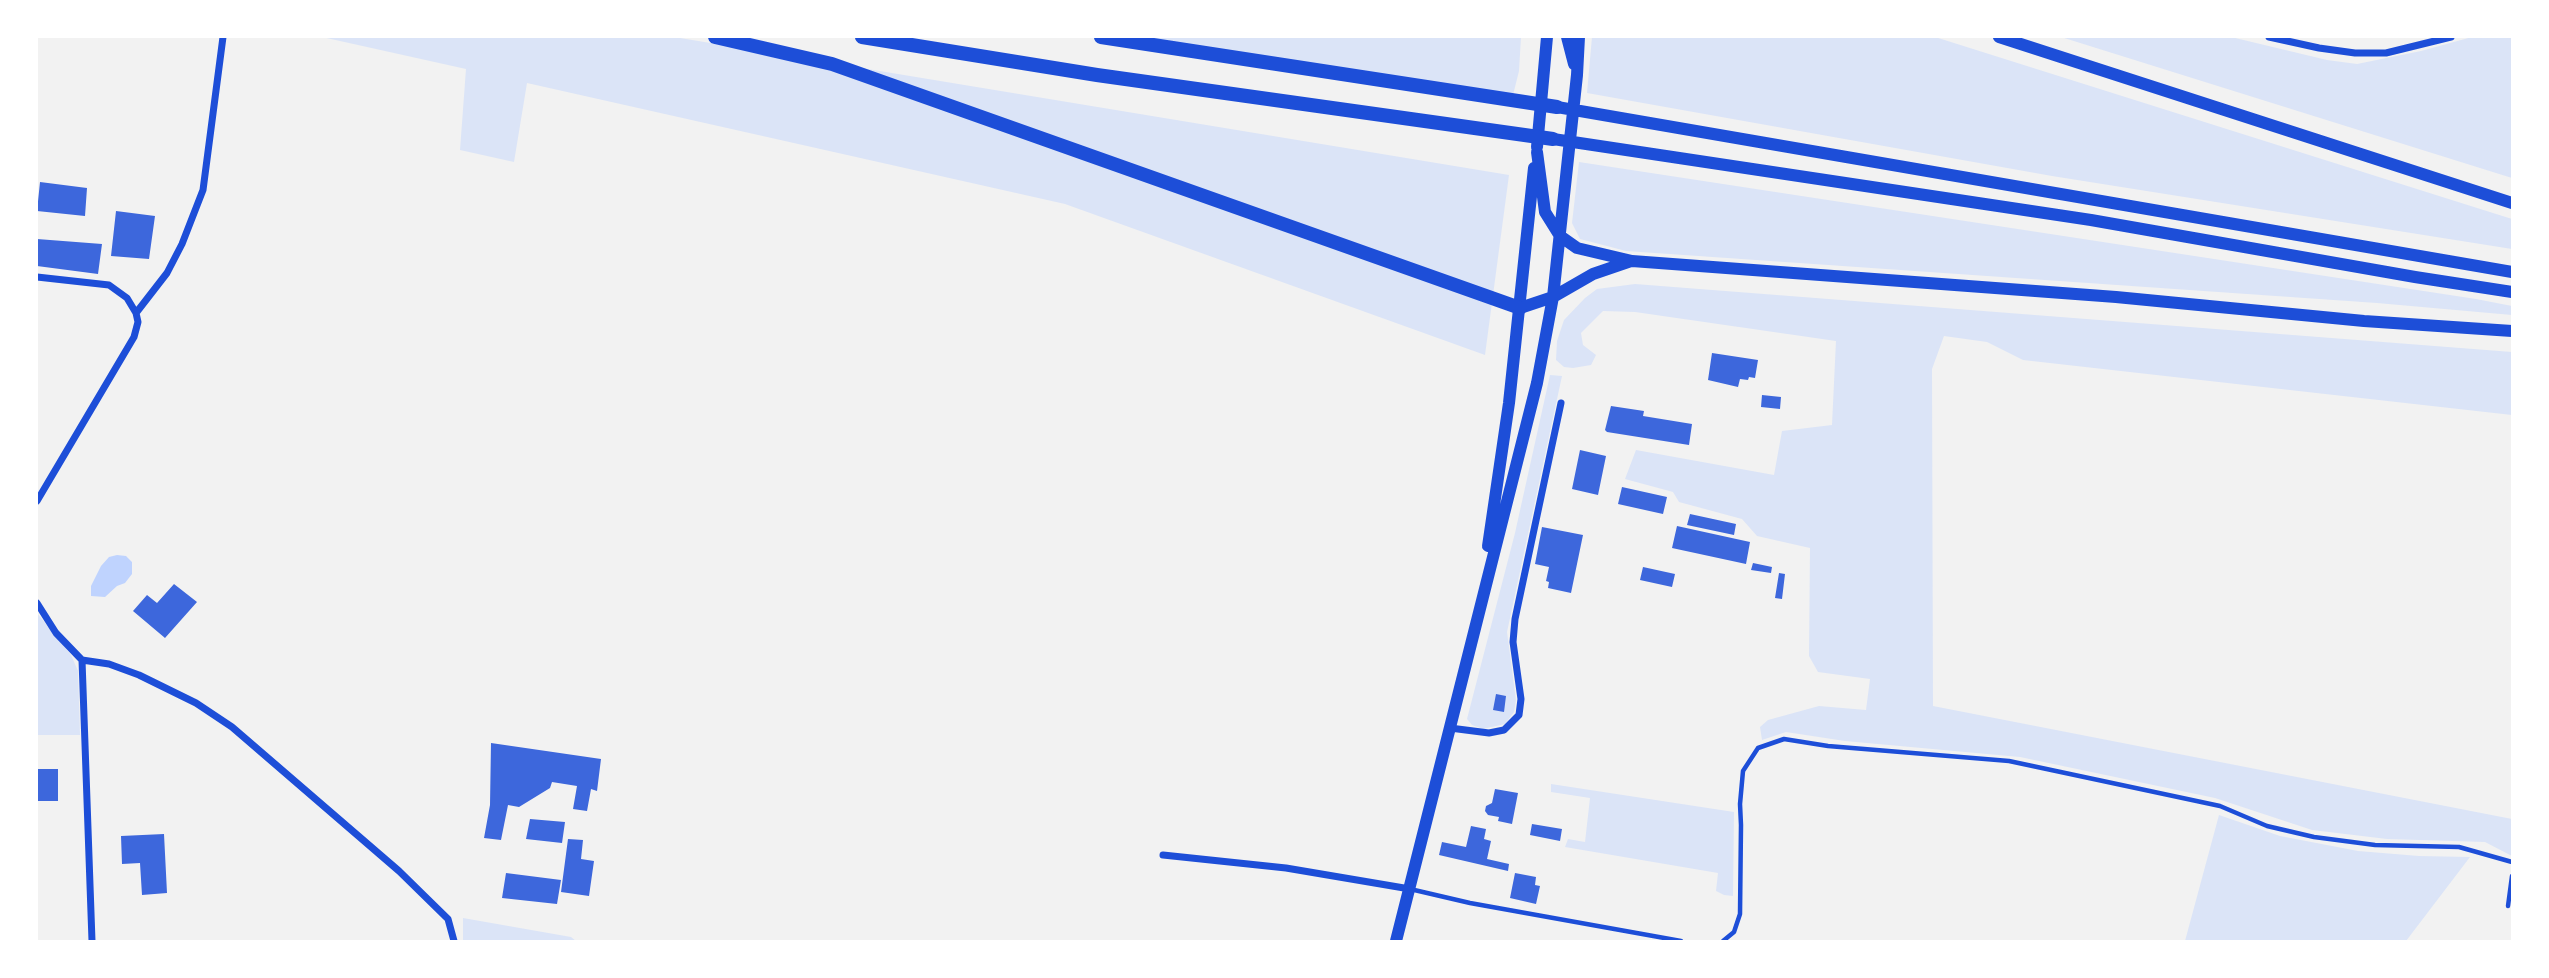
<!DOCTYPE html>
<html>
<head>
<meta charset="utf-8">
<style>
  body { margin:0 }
  #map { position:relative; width:2549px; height:978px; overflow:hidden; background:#f2f2f2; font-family:"Roboto Condensed",sans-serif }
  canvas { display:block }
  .frame { position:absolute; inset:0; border:38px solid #fff; pointer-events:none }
</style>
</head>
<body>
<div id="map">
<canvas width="2549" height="978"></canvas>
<div class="frame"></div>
</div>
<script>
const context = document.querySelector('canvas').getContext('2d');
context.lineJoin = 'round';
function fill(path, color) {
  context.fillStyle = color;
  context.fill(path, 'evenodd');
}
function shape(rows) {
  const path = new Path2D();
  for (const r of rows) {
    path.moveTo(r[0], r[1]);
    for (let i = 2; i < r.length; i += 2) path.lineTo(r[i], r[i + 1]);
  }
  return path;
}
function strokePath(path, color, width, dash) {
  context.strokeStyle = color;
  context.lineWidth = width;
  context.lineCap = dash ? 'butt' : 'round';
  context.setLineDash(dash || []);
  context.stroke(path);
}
const green = shape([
  [322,37,674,37,1509,175,1485,355,1065,204,527,83,514,162,460,150,466,69],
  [1101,37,1521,37,1519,71,1512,99],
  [1592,37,1935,37,2512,219,2512,249,2052,176,1587,93],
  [2061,37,2231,37,2327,60,2357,64,2421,51,2472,37,2512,37,2512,178],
  [1579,162,2476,299,2512,306,2512,315,2377,303,1626,251,1580,239,1572,223],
  [1635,284,2512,352,2512,415,2023,360,1987,342,1944,336,1932,369,1933,706,2512,819,2512,856,2485,842,2387,839,2312,830,2215,798,2020,757,1845,741,1786,732,1762,740,1760,727,1768,720,1819,706,1866,710,1870,679,1818,672,1809,656,1810,548,1757,536,1742,519,1679,502,1673,492,1625,479,1636,450,1774,475,1782,431,1832,425,1836,341,1635,312,1603,311,1581,333,1583,345,1596,355,1591,365,1573,368,1564,367,1556,360,1557,341,1564,320,1585,298,1597,289],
  [1550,375,1562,376,1507,632,1516,700,1514,712,1505,724,1483,729,1472,725,1467,719,1515,533],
  [37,613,71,655,78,671,80,735,37,735],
  [1551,784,1734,812,1733,896,1724,895,1716,891,1718,873,1565,847,1568,839,1585,842,1590,798,1551,792],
  [2219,815,2280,836,2358,851,2419,856,2470,857,2406,941,2185,941],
  [463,918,571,937,576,941,463,941]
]);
const water = shape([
  [117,555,126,556,132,562,132,574,125,583,117,586,105,597,91,596,91,586,101,566,109,557]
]);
const building = shape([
  [40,182,87,188,85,216,37,211],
  [116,211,155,216,149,259,111,256],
  [37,239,102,244,98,274,37,266],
  [1712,353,1758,360,1755,378,1749,377,1748,380,1740,379,1738,387,1708,380],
  [1762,395,1781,397,1780,409,1761,407],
  [1611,406,1644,411,1643,416,1692,424,1689,445,1607,432,1605,430],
  [1580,450,1606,456,1598,495,1572,489],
  [1622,487,1667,497,1663,514,1618,504],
  [1690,514,1736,524,1734,535,1687,525],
  [1677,526,1750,542,1746,564,1672,548],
  [1542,527,1583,535,1571,593,1548,588,1549,582,1546,581,1549,567,1535,564],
  [1753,563,1772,567,1771,573,1751,570],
  [1643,567,1675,574,1672,587,1640,580],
  [1779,573,1785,574,1782,599,1775,598],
  [174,584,197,602,165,638,133,611,147,595,157,603],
  [1496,694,1506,696,1504,712,1493,710],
  [491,743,601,759,597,791,591,789,587,811,573,809,577,786,552,782,550,788,519,807,508,805,501,840,484,838,490,805],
  [37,769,58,769,58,801,37,801],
  [1495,789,1518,793,1512,824,1498,821,1499,817,1488,815,1485,811,1486,806,1492,803],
  [530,819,565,822,562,843,526,839],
  [1532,824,1562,829,1560,841,1530,835],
  [1471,826,1486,829,1484,839,1491,841,1487,859,1509,864,1508,871,1439,855,1442,842,1466,847],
  [164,834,167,893,142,895,140,863,122,864,121,836],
  [568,839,583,840,581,859,594,861,589,896,561,892],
  [506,873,561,880,557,904,502,898],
  [1515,873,1536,877,1535,885,1540,886,1536,904,1510,898]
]);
const service = shape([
  [1410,889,1470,903,1681,941],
  [2508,906,2512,876],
  [1723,941,1734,932,1740,914,1741,825,1740,804,1743,771,1758,748,1784,739,1828,746,2009,761,2220,806,2267,826,2314,837,2375,845,2459,847,2512,862]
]);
const minor = shape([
  [2269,37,2319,48,2355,53,2386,53,2451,37],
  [37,277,109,285,127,298,136,313,138,322,134,337,37,501],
  [136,313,167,273,182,244,203,190,223,37],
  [37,603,56,633,82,660,92,941],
  [82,660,109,664,139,675,196,703,232,727,399,871,448,919,454,941],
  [1450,728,1489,733,1504,730,1519,715,1521,699,1513,642,1515,619,1561,403],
  [1163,855,1286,868,1410,889]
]);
const primary = shape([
  [1567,37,1574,64],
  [1999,37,2512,203],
  [1557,107,2512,272],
  [1553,139,2091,220,2415,277,2512,292],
  [1537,147,1547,37],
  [1537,152,1545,212,1560,236,1577,248,1632,261,2116,297,2364,321,2512,331],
  [1520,308,1553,297,1593,274,1631,261],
  [1488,546,1509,403,1534,168],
  [1396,941,1537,383,1553,297,1577,75,1579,37]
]);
const trunk = shape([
  [715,37,832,64,1520,308],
  [862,37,1097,75,1553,139],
  [1101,37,1557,107]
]);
fill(green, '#dbe4f7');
fill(water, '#bfd3fe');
fill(building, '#3d67dc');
strokePath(service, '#1d4ed8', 4.5);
strokePath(minor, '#1d4ed8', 7);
strokePath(primary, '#1d4ed8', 12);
strokePath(trunk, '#1d4ed8', 14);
</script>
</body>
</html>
